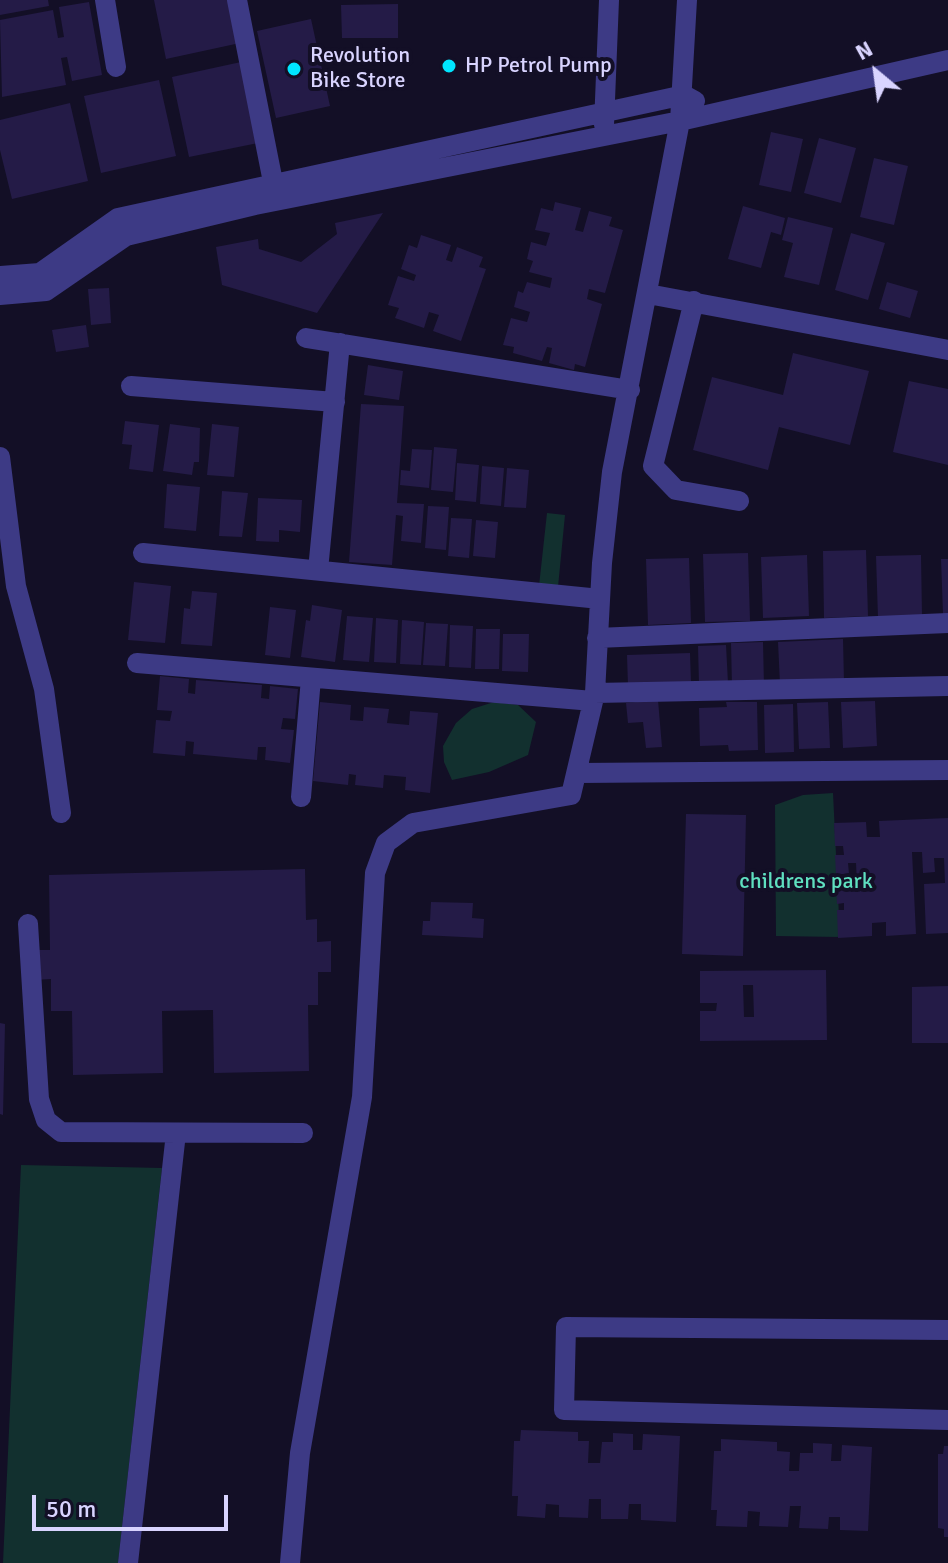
<!DOCTYPE html>
<html>
<head>
<meta charset="utf-8">
<style>
  body { margin:0 }
  #map { position:relative; width:948px; height:1563px; overflow:hidden; background:#130f26; font-family:Signika,sans-serif }
  canvas { display:block }
  .north { position:absolute; left:836px; top:32px; width:80px; height:80px; -webkit-text-stroke:6px #130f26; paint-order:stroke; rotate:331deg; font-size:22px; font-weight:700; line-height:32px; text-align:center; color:#d9d4ff }
  .north::after { content:''; display:block; margin:auto; width:28px; height:36px; background:#d9d4ff; clip-path:polygon(50% 0,100% 100%,50% 72%,0 100%) }
  .scale { position:absolute; left:32px; top:1495px; width:196px; height:36px; box-sizing:border-box; border:4px solid #d9d4ff; border-top:0; padding-left:10px; font-size:24px; line-height:28px; white-space:nowrap; color:#d9d4ff; -webkit-text-stroke:6px #130f26; paint-order:stroke }
</style>
</head>
<body>
<div id="map">
<canvas width="948" height="1563"></canvas>
<div class="north">N</div>
<div class="scale">50 m</div>
</div>
<script>
const context = document.querySelector('canvas').getContext('2d');
context.lineJoin = 'round';
function fill(path, color) {
  context.fillStyle = color;
  context.fill(path, 'evenodd');
}
function shape(rows) {
  const path = new Path2D();
  for (const r of rows) {
    path.moveTo(r[0], r[1]);
    for (let i = 2; i < r.length; i += 2) path.lineTo(r[i], r[i + 1]);
  }
  return path;
}
function strokePath(path, color, width, dash) {
  context.strokeStyle = color;
  context.lineWidth = width;
  context.lineCap = dash ? 'butt' : 'round';
  context.setLineDash(dash || []);
  context.stroke(path);
}
function drawText(font, color, halo, rows, align = 'center') {
  context.font = font + ' Signika,sans-serif';
  context.lineWidth = 8;
  context.setLineDash([]);
  context.textBaseline = 'middle';
  context.strokeStyle = halo;
  context.fillStyle = color;
  for (const [text, x, y, turn = 0] of rows) {
    context.save();
    context.translate(x, y);
    context.rotate((+turn || 0) * Math.PI / 180);
    context.textAlign = isNaN(turn) ? turn : align;
    if (halo) context.strokeText(text, 0, 0);
    context.fillText(text, 0, 0);
    context.restore();
  }
}
const green = shape([
  [547,513,565,515,558,587,539,586],
  [494,702,518,705,536,722,528,755,489,772,452,780,444,762,443,746,456,723,472,709],
  [833,793,840,937,776,936,775,805,803,795],
  [21,1165,162,1168,118,1563,3,1563]
]);
const building = shape([
  [0,0,48,0,49,6,0,15],
  [154,0,231,0,240,43,166,59],
  [89,2,102,75,72,81,67,57,61,58,66,85,2,97,0,20,53,10,58,38,64,37,59,7],
  [398,4,398,38,342,38,341,5],
  [311,19,330,106,276,118,257,31],
  [241,62,258,143,189,157,172,77],
  [159,80,176,156,101,173,84,96],
  [70,103,88,181,12,199,0,150,0,120],
  [771,132,803,139,791,192,759,185],
  [819,138,856,148,841,203,804,193],
  [874,158,908,166,894,225,860,217],
  [555,202,581,208,575,230,583,232,589,211,612,217,609,226,623,230,605,293,589,289,587,299,602,304,585,367,575,364,574,370,549,363,552,348,547,347,542,361,513,353,514,347,503,345,511,318,527,322,530,312,514,307,518,291,523,293,527,282,550,288,552,278,529,272,533,261,527,259,531,242,546,246,550,233,535,230,541,208,553,211],
  [743,206,785,218,781,235,771,232,761,268,728,259],
  [383,213,317,313,222,285,216,247,258,239,259,249,301,262,337,234,335,223],
  [788,217,833,228,819,285,784,277,793,243,782,240],
  [851,233,885,243,868,300,835,290],
  [421,235,451,245,446,260,452,262,457,247,483,257,479,267,486,269,461,341,433,331,439,315,429,312,424,328,395,318,399,308,388,305,398,276,414,281,416,275,401,269,409,245,417,248],
  [887,282,918,291,910,318,879,309],
  [109,288,111,323,91,325,88,289],
  [86,325,89,347,56,352,52,330],
  [793,353,869,371,850,445,779,427,768,470,693,450,712,377,783,395],
  [368,365,403,371,399,400,364,395],
  [909,381,948,389,948,465,893,452],
  [361,404,404,406,397,503,424,504,421,543,401,541,403,516,396,515,392,565,349,562],
  [125,421,159,425,153,472,129,469,132,445,122,444],
  [170,424,200,428,199,462,194,462,192,475,163,471],
  [212,424,239,427,234,477,207,475],
  [434,447,457,449,453,492,431,490],
  [412,449,432,450,429,488,400,485,401,470,410,471],
  [457,463,479,465,476,502,455,500],
  [482,466,504,468,501,506,480,504],
  [507,468,529,470,526,508,504,507],
  [167,484,200,487,196,531,164,528],
  [222,491,248,493,242,537,219,536],
  [258,498,302,500,300,532,279,530,279,542,256,541],
  [428,506,449,507,446,550,425,548],
  [451,518,472,519,469,558,448,556],
  [476,520,498,522,495,558,473,556],
  [866,550,868,616,824,618,823,551],
  [748,553,750,621,705,622,703,554],
  [807,555,809,616,763,618,761,557],
  [921,555,922,616,878,618,876,556],
  [689,558,691,623,648,625,646,559],
  [941,559,948,559,948,614,943,614],
  [134,582,171,586,165,643,128,640],
  [192,591,217,593,212,646,181,644,184,608,190,609],
  [312,605,342,610,335,662,301,657,306,620,310,621],
  [270,607,296,610,290,658,265,655],
  [347,616,373,618,369,662,343,660],
  [376,618,398,620,396,663,374,662],
  [402,620,424,622,421,665,400,664],
  [426,623,448,624,445,666,423,665],
  [450,625,473,626,471,668,449,667],
  [476,629,500,629,499,669,475,669],
  [503,634,529,634,528,672,502,671],
  [843,639,844,682,780,684,778,642],
  [763,642,764,686,732,687,731,643],
  [726,645,728,683,699,684,698,646],
  [690,653,691,683,628,686,627,655],
  [160,676,189,679,188,693,195,694,196,680,262,685,261,698,269,699,270,686,298,689,295,719,283,718,281,729,294,730,290,763,265,760,266,747,258,747,257,760,193,754,194,742,186,741,185,756,153,753,156,720,170,721,172,711,157,710],
  [658,700,662,747,646,748,643,722,628,723,626,703],
  [875,701,877,746,843,748,841,702],
  [320,702,351,705,350,720,363,721,364,707,389,709,387,723,409,725,410,711,438,713,430,793,405,790,406,777,384,775,383,788,355,785,356,775,349,774,348,785,313,781],
  [726,702,757,702,758,750,729,751,728,745,700,746,699,708,727,707],
  [828,702,830,748,799,749,797,703],
  [793,704,794,752,765,753,764,705],
  [686,814,746,815,743,956,682,954],
  [948,818,948,933,926,934,924,884,945,883,944,858,934,858,935,872,923,873,922,852,912,852,916,934,886,936,886,922,872,923,872,936,838,938,837,910,844,910,844,903,837,904,836,886,857,885,856,863,848,863,849,874,836,874,835,855,844,855,843,846,835,846,834,823,866,822,867,837,880,837,879,821],
  [305,869,306,920,317,919,317,942,331,941,331,972,318,972,318,1005,308,1005,309,1071,214,1073,213,1010,162,1011,163,1073,73,1075,72,1011,51,1011,51,979,34,980,33,950,50,950,49,875],
  [431,902,473,903,472,918,484,919,483,938,422,935,423,921,430,921],
  [826,970,827,1040,700,1041,700,1011,716,1011,717,1003,700,1003,700,971],
  [743,985,753,985,754,1017,744,1017],
  [948,986,948,1043,912,1043,912,987],
  [0,1023,5,1024,3,1115,0,1114],
  [521,1430,578,1432,578,1441,589,1441,588,1463,600,1463,602,1442,613,1442,613,1433,633,1434,633,1450,642,1450,643,1434,680,1436,676,1522,641,1520,641,1504,629,1504,628,1519,601,1519,601,1499,589,1499,588,1518,559,1517,559,1505,546,1504,545,1518,517,1516,518,1496,512,1496,514,1441,520,1441],
  [721,1439,777,1442,777,1451,790,1452,789,1471,799,1471,800,1453,813,1453,813,1443,832,1444,831,1461,841,1461,842,1445,872,1447,868,1531,840,1530,840,1517,829,1517,828,1529,799,1528,801,1506,790,1506,788,1527,759,1526,760,1512,748,1511,747,1527,716,1526,717,1510,711,1510,714,1451,721,1451],
  [944,1446,948,1446,948,1537,944,1537,944,1529,938,1528,938,1454,943,1454]
]);
const minor = shape([
  [105,0,116,67],
  [237,0,273,182],
  [604,125,609,0],
  [0,276,40,273,118,218,684,95,695,101],
  [648,294,948,350],
  [0,295,46,291,126,236,255,205,680,121,948,60],
  [694,301,653,466,676,490,739,501],
  [306,338,630,390],
  [131,386,335,402],
  [0,457,16,586,44,689,61,813],
  [143,553,600,599],
  [318,570,340,343],
  [597,638,948,623],
  [137,663,593,701],
  [595,693,948,686],
  [579,773,948,770],
  [301,797,311,678],
  [28,924,39,1099,46,1120,61,1132,303,1133],
  [948,1330,566,1327,564,1410,948,1420],
  [128,1563,176,1133],
  [290,1563,300,1453,362,1097,375,873,386,843,413,823,571,795,595,693,602,563,612,472,680,121,687,0]
]);
const markers = [
  [449,66,8,"#00e5ff"],
  [294,69,8,"#00e5ff"]
];
const poiNames = [
  ["Revolution",310,56],
  ["Bike Store",310,81],
  ["HP Petrol Pump",465,66]
];
const parkNames = [
  ["childrens park",806,882]
];
fill(green, '#12302f');
fill(building, '#241b47');
strokePath(minor, '#3d3a85', 20);
for (const [x, y, r, color] of markers) {
  const dot = new Path2D();
  dot.arc(x, y, r, 0, 2 * Math.PI);
  context.fillStyle = color;
  context.fill(dot);
  strokePath(dot, '#130f26', 3);
}
drawText('22px', '#d9d4ff', '#130f26', poiNames, 'left');
drawText('22px', '#5fe0c0', '#130f26', parkNames);
</script>
</body>
</html>
